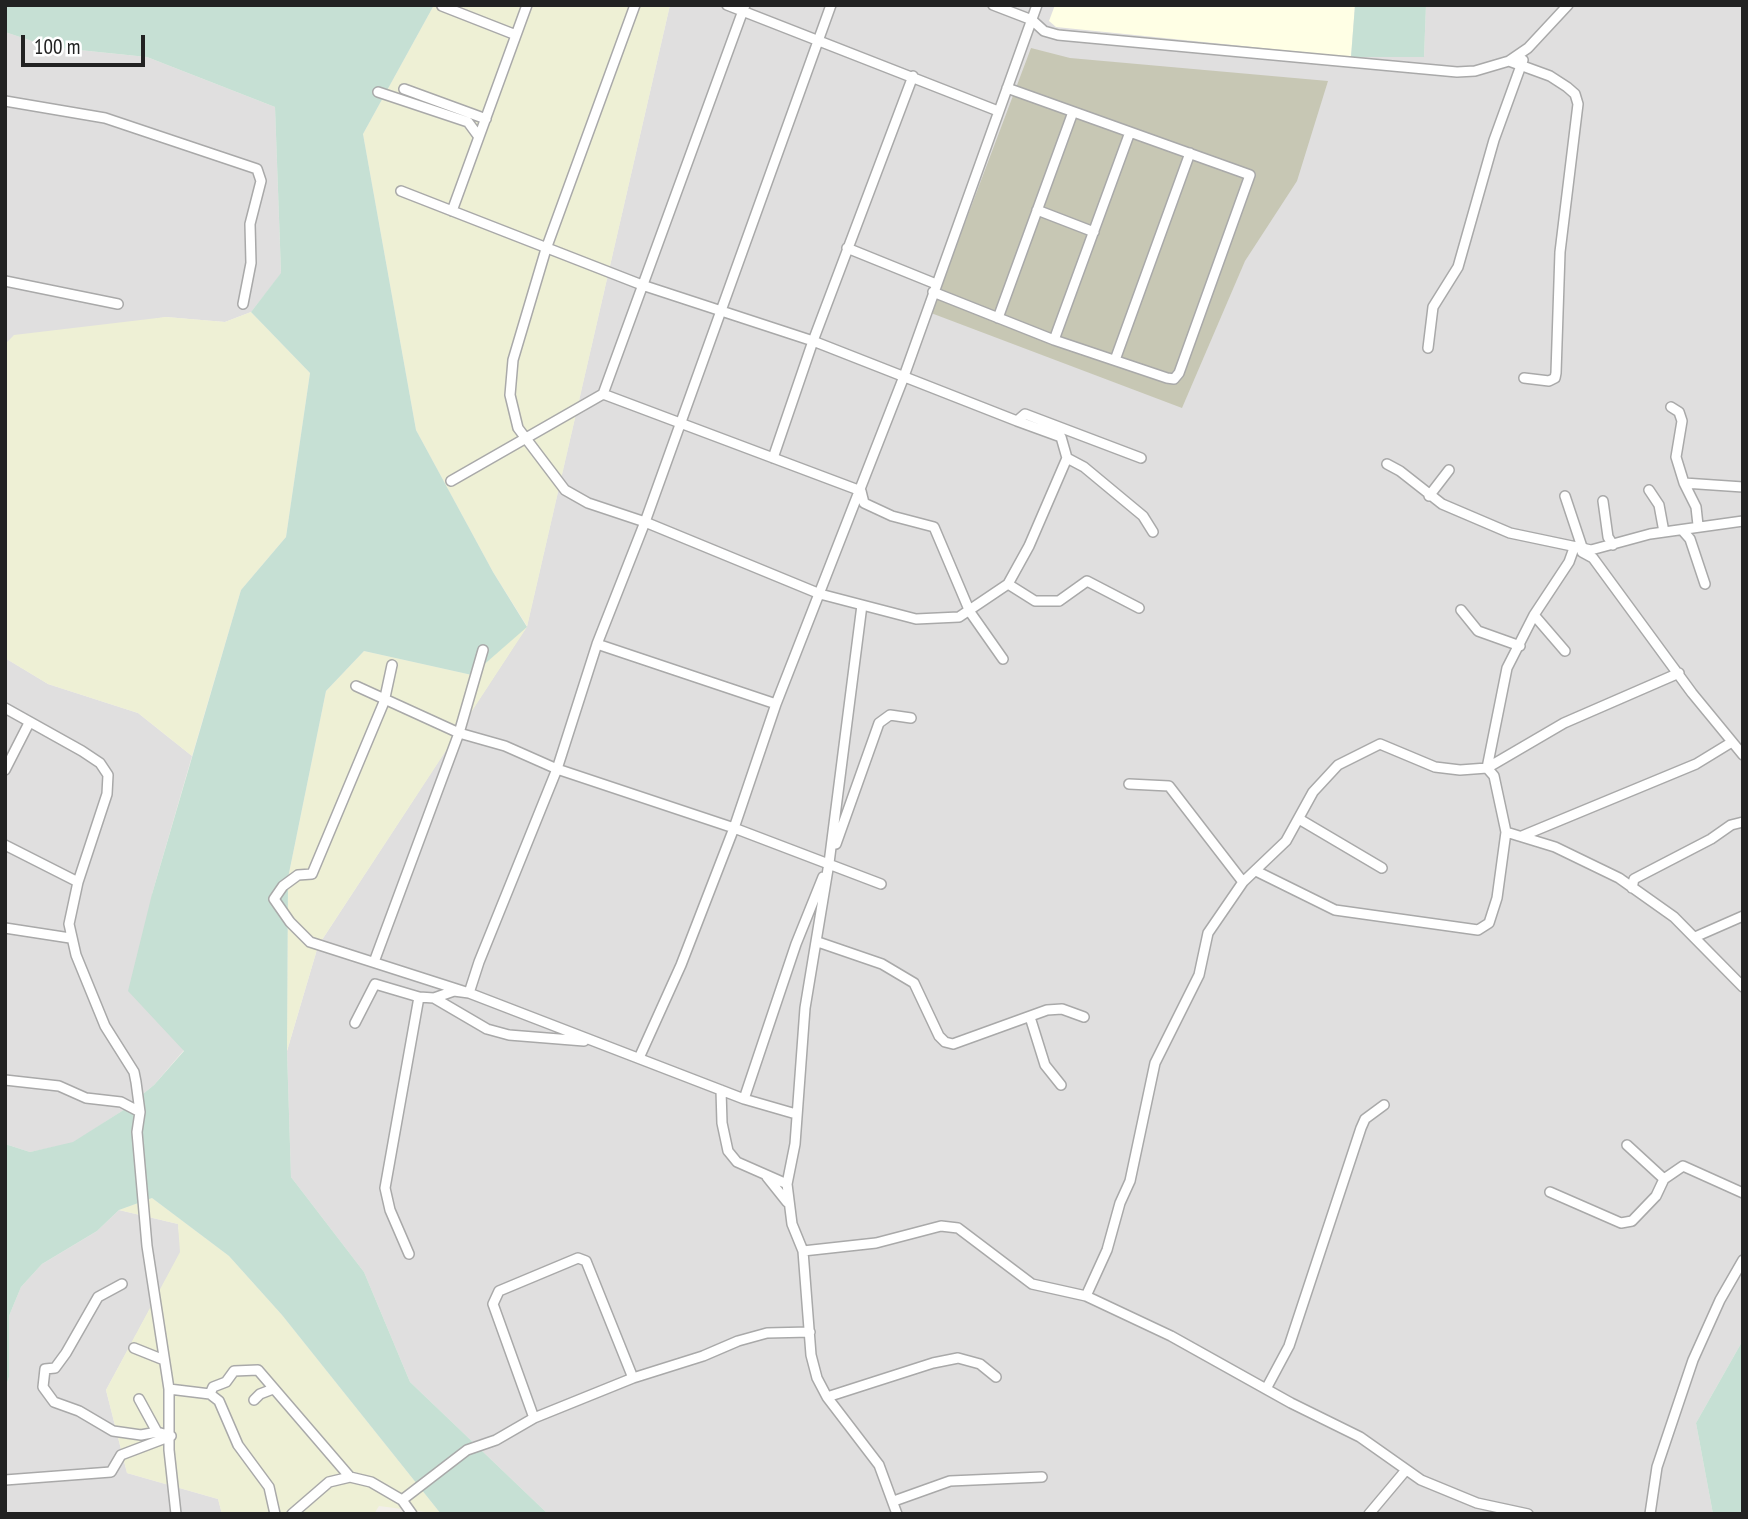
<!DOCTYPE html>
<html>
<head>
<meta charset="utf-8">
<style>
  body { margin:0 }
  #map { position:relative; width:1748px; height:1519px; overflow:hidden; background:#f2efe9; font-family:"PT Sans Narrow",sans-serif }
  canvas { display:block }
  .frame { position:absolute; inset:0; border:7px solid #222; pointer-events:none }
  .scale { position:absolute; left:21px; top:35px; width:124px; height:32px; box-sizing:border-box; border:4px solid #222; border-top:0; padding-left:9px; font-size:21px; line-height:24px; white-space:nowrap; color:#222; -webkit-text-stroke:5px #fff; paint-order:stroke }
</style>
</head>
<body>
<div id="map">
<canvas width="1748" height="1519"></canvas>
<div class="frame"></div>
<div class="scale">100 m</div>
</div>
<script>
const context = document.querySelector('canvas').getContext('2d');
context.lineJoin = 'round';
function fill(path, color) {
  context.fillStyle = color;
  context.fill(path, 'evenodd');
}
function shape(rows) {
  const path = new Path2D();
  for (const r of rows) {
    path.moveTo(r[0], r[1]);
    for (let i = 2; i < r.length; i += 2) path.lineTo(r[i], r[i + 1]);
  }
  return path;
}
function strokePath(path, color, width, dash) {
  context.strokeStyle = color;
  context.lineWidth = width;
  context.lineCap = dash ? 'butt' : 'round';
  context.setLineDash(dash || []);
  context.stroke(path);
}
const residential = shape([
  [670,5,1355,5,1351,57,1424,57,1426,5,1743,5,1743,1340,1696,1423,1713,1514,548,1514,410,1382,364,1272,291,1177,287,1051,318,946,527,626],
  [5,32,50,47,147,57,275,107,281,274,251,312,225,322,166,317,5,344],
  [5,658,48,684,138,713,192,756,152,894,184,1050,154,1085,122,1111,73,1143,30,1152,5,1144],
  [119,1210,178,1224,181,1252,106,1390,127,1473,218,1499,222,1514,5,1514,5,1389,9,1377,9,1316,21,1287,42,1264,97,1231]
]);
const education = shape([
  [1055,5,1355,5,1355,6,1351,57,1056,27,1049,21]
]);
const construction = shape([
  [1031,48,1070,58,1328,81,1297,181,1245,261,1182,408,931,313]
]);
const farmland = shape([
  [434,5,670,5,527,627,318,946,287,1051,288,878,326,691,364,651,472,675,527,626,493,572,416,430,363,134],
  [251,312,310,373,286,537,241,590,192,756,138,713,48,684,5,658,5,344,14,335,166,317,225,322],
  [152,1198,229,1256,282,1315,441,1514,379,1506,374,1514,222,1514,218,1499,127,1473,106,1390,180,1252,178,1224,119,1210]
]);
const wetland = shape([
  [5,5,434,5,363,134,416,430,493,572,527,627,472,675,364,651,326,691,288,878,287,1051,291,1177,364,1272,410,1382,548,1514,441,1514,282,1315,229,1256,152,1198,119,1210,97,1231,42,1264,21,1287,9,1316,9,1377,5,1389,5,1144,30,1152,73,1142,122,1111,154,1085,184,1051,128,991,152,894,241,590,286,537,310,373,251,312,281,273,275,107,147,57,50,47,5,32],
  [1355,5,1426,5,1424,57,1351,57],
  [1743,1340,1743,1514,1713,1514,1696,1423]
]);
const minor = shape([
  [635,5,546,249,513,360,510,395,518,428,565,490,588,503,645,522,820,594,916,619,959,617,1008,584,1029,546,1067,458,1061,437,1017,421],
  [727,5,998,111],
  [993,5,1032,20,1044,31,1058,35,1457,72,1475,71,1509,61,1528,48,1568,5],
  [442,6,516,35],
  [1509,61,1550,76,1567,87,1575,94,1578,104,1560,252,1556,373,1555,378,1549,381,1524,378],
  [404,89,486,119],
  [378,92,468,122,479,137],
  [5,101,105,118,257,169,261,181,250,224,251,263,243,304],
  [401,191,642,285,813,341,1017,421,1025,414,1141,458],
  [1037,210,1094,232],
  [452,211,527,5],
  [847,248,936,284],
  [5,281,118,304],
  [933,292,1054,340,1167,378,1174,379,1179,373,1250,175,1007,88],
  [998,318,1073,112],
  [1054,340,1130,132],
  [1428,348,1433,307,1458,267,1494,140,1523,60],
  [1115,360,1190,153],
  [603,394,861,491,864,503,892,516,934,527,970,612,1003,659],
  [1671,407,1679,412,1682,421,1676,457,1684,483,1743,487],
  [773,458,813,341,913,76],
  [1067,458,1084,467,1143,516,1153,532],
  [1387,464,1400,471,1442,504,1510,533,1591,550,1650,534,1743,521],
  [451,481,603,394,745,5],
  [1684,483,1696,507,1698,525],
  [1649,490,1659,505,1664,532],
  [1429,496,1449,470],
  [1565,496,1582,547,1586,549],
  [1603,501,1608,537,1613,545],
  [1683,531,1690,539,1705,584],
  [1582,552,1593,558,1692,693,1743,755],
  [1008,584,1035,601,1059,601,1087,581,1139,608],
  [862,605,829,863,805,1008,795,1144,787,1184,792,1224,803,1251,876,1243,941,1226,958,1228,1032,1284,1086,1296,1171,1336,1291,1403,1360,1437,1421,1480,1477,1503,1528,1514],
  [1461,610,1478,631,1520,646],
  [1534,615,1565,651],
  [597,644,776,704],
  [392,665,384,702,312,874,298,875,283,886,274,899,290,922,310,942,469,993,744,1099,796,1114],
  [356,686,459,733,505,746,557,769,734,828,881,884],
  [5,708,82,751,100,763,108,775,107,794,78,882,69,924,76,955,105,1026,134,1072,136,1082,140,1112,137,1132,147,1246,169,1389,169,1450,176,1514],
  [1487,768,1507,668,1534,615,1569,562,1574,548],
  [5,770,29,723],
  [1129,784,1169,786,1243,882],
  [1299,819,1382,868],
  [1506,832,1555,847,1619,878,1674,917,1743,987],
  [1522,836,1696,764,1732,742],
  [836,844,879,723,890,715,911,718],
  [5,845,78,882],
  [1256,871,1335,910,1478,930,1489,923,1497,898,1506,832,1494,776,1487,768],
  [1632,888,1634,879,1711,839,1731,825,1743,822],
  [5,928,70,938],
  [1695,937,1743,916],
  [818,942,882,964,914,983,939,1036,945,1042,953,1044,1047,1010,1062,1009,1084,1017],
  [374,962,459,733,483,650],
  [434,998,454,991,469,993,479,962,557,769,597,644,645,522,831,5],
  [1030,1017,1045,1065,1061,1085],
  [355,1023,375,984,419,997,434,998,487,1029,509,1035,584,1041],
  [639,1058,681,965,734,828,776,704,903,379,1037,5],
  [5,1080,59,1086,86,1098,121,1102,140,1112],
  [721,1090,722,1123,728,1151,737,1162,787,1184],
  [744,1099,796,944,823,877],
  [1627,1145,1664,1179],
  [767,1177,787,1202],
  [1550,1192,1621,1223,1632,1221,1656,1196,1664,1179,1683,1166,1743,1193],
  [803,1251,811,1355,817,1378,827,1397,879,1465,897,1514],
  [409,1254,390,1210,385,1188,419,997],
  [122,1284,98,1297,66,1353,55,1368,45,1369,43,1387,54,1402,79,1411,113,1431,141,1435,157,1432,171,1436],
  [1086,1296,1107,1250,1120,1203,1130,1181,1155,1063,1199,975,1208,933,1243,882,1286,841,1313,792,1338,765,1380,744,1435,767,1460,770,1487,768,1564,723,1679,673],
  [134,1348,164,1360],
  [169,1389,210,1394,219,1401,238,1445,269,1487,275,1514],
  [1266,1389,1289,1346,1361,1128,1365,1119,1384,1105],
  [210,1394,213,1387,226,1382,234,1371,258,1370,350,1477],
  [827,1397,933,1363,958,1358,980,1364,996,1377],
  [139,1399,157,1432],
  [254,1400,260,1394,273,1389],
  [534,1418,493,1304,499,1291,578,1258,586,1261,633,1378],
  [5,1480,111,1472,121,1455,171,1436],
  [402,1500,467,1450,496,1440,534,1418,633,1378,703,1356,738,1341,767,1333,810,1332],
  [894,1501,950,1481,1042,1477],
  [292,1514,329,1482,350,1477,371,1482,402,1500,412,1514],
  [1369,1514,1406,1470],
  [1650,1514,1657,1467,1693,1360,1720,1300,1743,1260]
]);
fill(residential, '#e0dfdf');
fill(education, '#ffffe5');
fill(construction, '#c7c7b4');
fill(farmland, '#eef0d5');
fill(wetland, '#c6e0d4');
strokePath(minor, '#a9a9a9', 12);
strokePath(minor, '#fff', 9);
</script>
</body>
</html>
